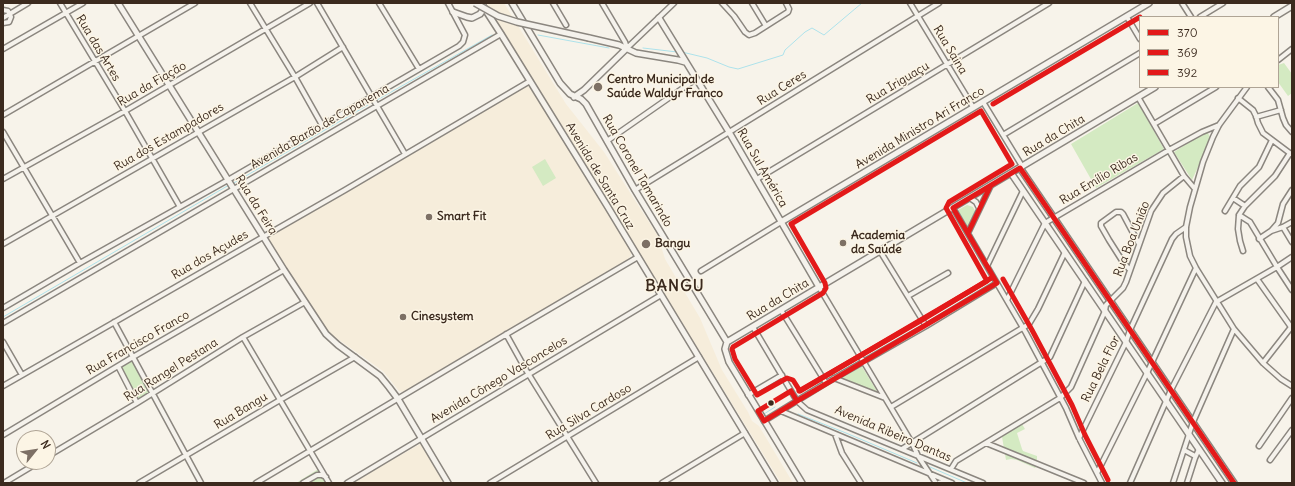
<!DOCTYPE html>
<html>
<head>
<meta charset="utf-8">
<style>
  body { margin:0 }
  #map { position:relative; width:1295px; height:486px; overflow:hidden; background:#f7f3ea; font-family:Delius,sans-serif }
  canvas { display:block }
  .frame { position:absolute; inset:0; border:4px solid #3b2a1e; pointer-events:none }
  .legend { position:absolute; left:1139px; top:16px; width:140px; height:72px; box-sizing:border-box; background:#fcf5e5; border:1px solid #afa495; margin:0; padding:5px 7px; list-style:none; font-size:12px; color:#3b2a1e }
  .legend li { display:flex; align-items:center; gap:8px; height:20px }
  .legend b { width:20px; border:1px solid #afa495 }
  .north { position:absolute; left:16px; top:430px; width:40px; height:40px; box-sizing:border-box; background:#fcf5e5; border:1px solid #afa495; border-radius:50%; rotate:60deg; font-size:11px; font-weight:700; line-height:16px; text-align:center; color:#3b2a1e }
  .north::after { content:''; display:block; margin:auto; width:14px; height:18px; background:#7d7065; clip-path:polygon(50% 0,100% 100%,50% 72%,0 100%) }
</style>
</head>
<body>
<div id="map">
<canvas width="1295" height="486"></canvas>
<div class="frame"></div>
<ul class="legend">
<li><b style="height:5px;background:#e31919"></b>370</li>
<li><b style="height:5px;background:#e31919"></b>369</li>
<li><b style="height:5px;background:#e31919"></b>392</li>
</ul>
<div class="north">N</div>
</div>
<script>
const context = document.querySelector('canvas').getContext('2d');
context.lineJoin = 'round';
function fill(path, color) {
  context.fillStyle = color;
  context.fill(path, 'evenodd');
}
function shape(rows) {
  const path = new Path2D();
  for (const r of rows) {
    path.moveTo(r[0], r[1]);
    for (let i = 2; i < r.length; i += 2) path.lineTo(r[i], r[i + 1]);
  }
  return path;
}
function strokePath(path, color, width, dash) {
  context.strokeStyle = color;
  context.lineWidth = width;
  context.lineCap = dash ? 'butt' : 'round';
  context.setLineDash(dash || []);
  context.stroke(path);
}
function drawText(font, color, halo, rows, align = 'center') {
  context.font = font + ' Delius,sans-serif';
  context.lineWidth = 3;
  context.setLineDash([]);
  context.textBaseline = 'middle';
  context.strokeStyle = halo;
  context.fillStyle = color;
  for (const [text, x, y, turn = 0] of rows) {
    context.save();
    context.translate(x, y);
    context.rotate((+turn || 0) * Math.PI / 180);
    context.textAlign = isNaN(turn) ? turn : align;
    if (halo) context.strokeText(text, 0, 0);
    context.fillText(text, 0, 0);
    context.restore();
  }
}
const built = shape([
  [485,3,504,3,566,104,604,152,658,236,665,259,700,318,722,370,748,412,752,421,759,426,793,483,781,483],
  [527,86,531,88,631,251,631,255,628,260,407,391,402,392,399,391,383,371,325,330,269,240,269,236],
  [420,444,422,446,444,483,352,483]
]);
const green = shape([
  [1284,63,1292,74,1292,93,1288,96,1278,82,1278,65],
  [1138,103,1164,149,1096,188,1071,144],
  [1207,131,1211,139,1192,180,1174,152],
  [545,159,556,178,543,186,532,167],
  [967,205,973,207,975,211,968,227,958,210],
  [133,357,152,394,137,403,118,366],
  [861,365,878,393,840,378],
  [1022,424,1025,429,1017,433,1022,449,1023,451,1037,456,1037,466,1035,468,1017,460,1011,459,1006,460,1002,437],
  [320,468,329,483,296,483]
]);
const stream = shape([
  [538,35,609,48],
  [643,48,677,52],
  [682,52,707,58,729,67,738,69,783,55,785,50,805,32,812,28,824,35,862,3],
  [377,100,492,35],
  [232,184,368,105],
  [3,317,229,185],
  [764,414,775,407],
  [798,414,846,433,917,463],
  [930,467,967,483]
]);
const minor = shape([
  [60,3,125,111,180,207],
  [250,3,295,77,322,125],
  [317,3,405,154],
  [379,3,419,69],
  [553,3,566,25],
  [602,3,625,42,627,48,674,3],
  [722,3,734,16,745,32,749,35,755,33,788,12,789,9,786,3],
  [752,3,766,26],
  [910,3,973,107],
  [1182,3,1191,17],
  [3,10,8,11,11,17,9,22,3,23],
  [1127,17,1140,39],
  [1200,17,1223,3],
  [3,18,28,3],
  [3,49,83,3],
  [1278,60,1292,49],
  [1247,87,1219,125,1213,137,1203,162,1190,207,1186,227,1186,237,1190,256,1196,268,1234,329,1263,363,1281,379,1292,386],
  [1268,87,1278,100,1283,118,1286,125,1292,132],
  [1138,97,1184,176,1195,189],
  [1238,98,1253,110,1256,116,1258,123,1263,133,1291,154],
  [983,102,1022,166],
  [3,115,195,3],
  [1256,117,1281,110],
  [1154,124,1216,87],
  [3,132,80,263],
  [1003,135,1140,53],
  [607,141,696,79],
  [3,179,125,111,310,3],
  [757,179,1049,3],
  [635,190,939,3],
  [970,198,976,202,979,208],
  [1233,198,1245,206],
  [953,208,1026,333,1066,408,1079,438,1102,483],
  [1225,211,1240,186,1259,167,1272,140],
  [1239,215,1250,222,1277,267,1292,290],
  [1283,227,1292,242],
  [1271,231,1278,223,1283,204,1292,190],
  [968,233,991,185],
  [1259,239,1271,231,1283,227,1292,222],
  [3,244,295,77,343,47],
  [880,251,926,326],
  [1243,251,1240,241,1238,229,1239,215,1245,206,1275,176,1290,153],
  [987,266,1023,191],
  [1130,270,1123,262,1109,240,1101,226,1101,223,1116,212,1121,212,1123,214,1139,244],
  [701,271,781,222],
  [1257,279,1291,327],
  [819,287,912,443,918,456,936,483],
  [908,296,948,273],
  [1007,300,1045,223,1169,150,1202,132,1219,125],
  [3,308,80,263,228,180,459,46,463,42,465,35,448,3],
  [781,310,826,383],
  [114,322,201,483],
  [3,323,501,34],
  [753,327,797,401,807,410,983,483],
  [506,334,526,370,596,483],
  [243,337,329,483],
  [3,342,22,375],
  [1263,363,1292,326],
  [118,366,137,403],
  [834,378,885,398],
  [3,386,345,190,530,81],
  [748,395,782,375],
  [891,407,1029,324,1038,309,1065,252],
  [781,411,952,483],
  [764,421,826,383,926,326,997,283],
  [835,434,842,453,861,483],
  [3,435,133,357,284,270],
  [1079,438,1126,342,1130,330,1172,239,1176,234,1186,227],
  [986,443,1084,483],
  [1259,446,1292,398],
  [902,449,1050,357,1085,281],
  [1184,450,1195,456],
  [48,456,137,403,243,337,305,302],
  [1270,460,1292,430],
  [951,469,956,461,1060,398,1071,387,1105,311,1106,305,1123,288,1126,282,1151,211,1163,193,1184,176],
  [1097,473,1147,373,1196,268],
  [4,483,39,462],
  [139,483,280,400,355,357],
  [256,483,505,335,638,257],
  [303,483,317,475,322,475,326,477],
  [347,483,661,295],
  [490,483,699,357],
  [662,483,745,433],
  [939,483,944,480],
  [1130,483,1171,390,1216,302,1277,267,1292,257],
  [1173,483,1193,422,1234,329],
  [1187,483,1195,458,1199,449]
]);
const major = shape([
  [118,3,284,270,326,334,338,345,380,376,389,387,398,399,448,483],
  [481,3,501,34,606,204,775,483],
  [512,3,560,83,570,94,581,99,586,104,635,190,727,342,725,349,729,362,802,483],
  [453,12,467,17,472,18,480,14,483,10,483,5],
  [1274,17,1292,6],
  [659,18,729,132,819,287],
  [589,38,619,45,636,53,678,60,685,62],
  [574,97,584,90,627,48],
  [1020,168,1234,483],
  [1011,173,1222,483],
  [781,222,1149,3],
  [727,342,1155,87]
]);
const majorBridge = shape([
  [475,3,498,16,517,22,589,38]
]);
const bus1 = shape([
  [968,233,991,185],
  [997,283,953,208,1020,168,1234,483],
  [791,391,797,401,764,421,758,411,791,391],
  [797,401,997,283]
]);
const bus2 = shape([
  [993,104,1140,17],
  [981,111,1012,164,949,202,946,208,987,281,800,391,793,380,787,378,757,395,735,359,732,349,733,347,823,293,826,288,825,283,791,224,981,111]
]);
const bus3 = shape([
  [1003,279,1032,330,1072,405,1085,435,1108,480],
  [799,391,922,320,993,277]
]);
const markers = [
  [598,87,5,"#7d7065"],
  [429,217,4,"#7d7065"],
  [843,243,4,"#7d7065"],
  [646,244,5,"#7d7065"],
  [403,317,4,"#7d7065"],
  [771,403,3.5,"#3b2a1e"]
];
const streetNames = [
  ["Rua das Artes",98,48,59],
  ["Rua Saina",950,50,59],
  ["Rua Iriguaçu",898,83,-31],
  ["Rua da Fiação",152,84,-30],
  ["Rua Ceres",782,88,-32],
  ["Avenida Barão de Capanema",320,127,-30],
  ["Avenida Ministro Ari Franco",920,128,-31],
  ["Rua da Chita",1054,136,-31],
  ["Rua dos Estampadores",169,137,-30],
  ["Rua Sul América",762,168,60],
  ["Rua Coronel Tamarindo",637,171,60],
  ["Avenida de Santa Cruz",600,176,59],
  ["Rua Emílio Ribas",1099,179,-31],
  ["Rua da Feira",256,205,58],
  ["Rua Boa União",1132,239,-69],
  ["Rua dos Açudes",210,255,-30],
  ["Rua da Chita",778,300,-31],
  ["Rua Francisco Franco",138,343,-30],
  ["Rua Bela Flor",1101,369,-64],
  ["Rua Rangel Pestana",171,370,-32],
  ["Avenida Cônego Vasconcelos",499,380,-31],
  ["Rua Bangu",241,411,-31],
  ["Rua Silva Cardoso",589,412,-31],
  ["Avenida Ribeiro Dantas",893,434,23]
];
const poiNames = [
  ["Centro Municipal de",607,80],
  ["Saúde Waldyr Franco",607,94],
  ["Smart Fit",437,217],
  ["Academia",851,236],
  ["da Saúde",851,250],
  ["Bangu",655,244],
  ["Cinesystem",411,317]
];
const districtNames = [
  ["BANGU",675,286]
];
fill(built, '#f6eddb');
fill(green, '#d4eac2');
strokePath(stream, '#ade2eb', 1);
strokePath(minor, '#8b867f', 7);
strokePath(major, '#8b867f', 8);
strokePath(minor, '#f5f2ec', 4);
strokePath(major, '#f5f2ec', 5);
strokePath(majorBridge, '#8b867f', 8, []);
strokePath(majorBridge, '#f5f2ec', 5);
strokePath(bus1, '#e31919', 5);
strokePath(bus2, '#e31919', 5);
strokePath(bus3, '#e31919', 5);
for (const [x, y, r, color] of markers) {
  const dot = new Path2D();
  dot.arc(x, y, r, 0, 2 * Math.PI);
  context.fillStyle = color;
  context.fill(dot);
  strokePath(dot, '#fcf5e5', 1.5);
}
drawText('12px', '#3b2a1e', '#fcf5e5', streetNames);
drawText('bold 12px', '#3b2a1e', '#fcf5e5', poiNames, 'left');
context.letterSpacing = '1px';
drawText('bold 16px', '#3b2a1e', '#fcf5e5', districtNames);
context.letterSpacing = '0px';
</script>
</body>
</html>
